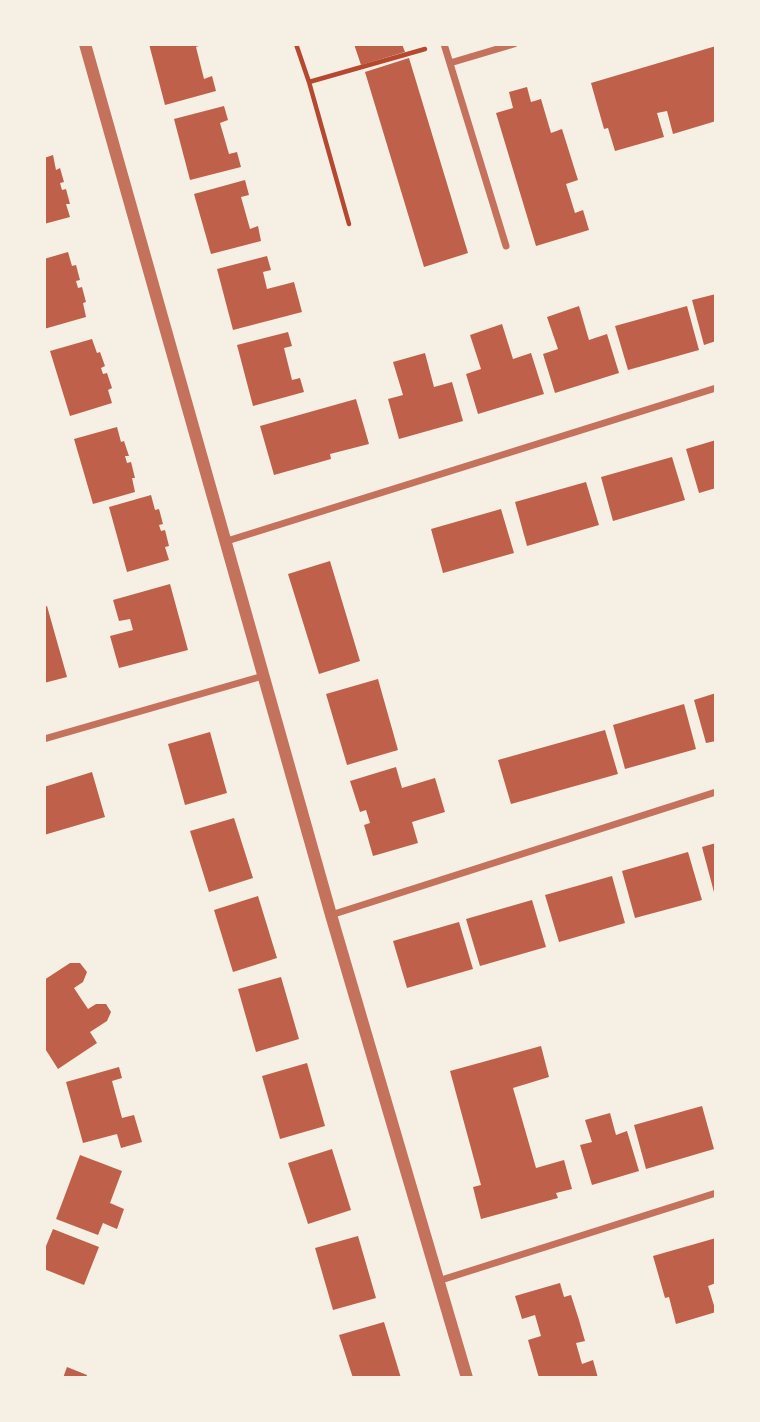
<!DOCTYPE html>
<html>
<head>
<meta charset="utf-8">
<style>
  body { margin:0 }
  #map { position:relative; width:760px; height:1422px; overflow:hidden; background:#f6efe4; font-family:Lora,serif }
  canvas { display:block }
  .frame { position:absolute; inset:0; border:46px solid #f6efe4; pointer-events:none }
</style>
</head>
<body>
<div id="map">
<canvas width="760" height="1422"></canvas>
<div class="frame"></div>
</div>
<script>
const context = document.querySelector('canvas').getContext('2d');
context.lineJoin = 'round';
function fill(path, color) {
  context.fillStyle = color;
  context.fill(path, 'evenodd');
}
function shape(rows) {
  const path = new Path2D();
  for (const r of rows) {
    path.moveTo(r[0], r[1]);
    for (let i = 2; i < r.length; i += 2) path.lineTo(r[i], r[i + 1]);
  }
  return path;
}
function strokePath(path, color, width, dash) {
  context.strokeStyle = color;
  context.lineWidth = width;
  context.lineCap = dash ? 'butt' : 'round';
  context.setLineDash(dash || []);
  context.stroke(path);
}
const building = shape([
  [149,44,204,44,196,47,204,79,212,76,216,91,165,105],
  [354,44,402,44,405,52,361,65],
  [716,46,716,121,673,134,667,111,657,113,664,137,615,151,608,128,604,129,591,83],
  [409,58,468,253,424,267,365,72],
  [527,87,531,102,541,99,551,133,562,129,578,180,566,184,575,213,583,210,589,230,536,246,496,113,513,108,509,92],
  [224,106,228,120,220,123,229,154,237,152,241,167,190,180,174,119],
  [53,155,56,170,60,168,64,182,60,183,62,190,66,189,70,204,66,204,70,217,44,224,44,158],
  [245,180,249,195,241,197,250,229,258,226,261,241,211,254,194,194],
  [68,252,72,266,76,265,80,280,76,281,78,288,82,287,86,302,83,303,86,317,44,329,44,259],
  [267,256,271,270,263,272,267,289,294,282,302,312,233,330,217,269],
  [716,294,716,341,704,345,692,300],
  [579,306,589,340,607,334,619,373,555,393,543,354,558,349,547,317],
  [687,306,699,350,628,370,615,326],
  [502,324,513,359,531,353,544,394,478,414,466,374,481,369,470,335],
  [288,332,292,346,284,348,292,380,300,378,304,392,253,406,237,345],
  [92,339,97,353,100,352,105,366,101,368,103,374,107,373,112,388,108,390,112,403,70,416,50,351],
  [425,353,434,387,452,382,463,421,399,439,388,399,403,395,393,362],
  [356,399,369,444,330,454,331,459,274,475,260,426],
  [117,427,121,442,124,441,129,456,125,456,127,463,131,462,135,478,132,478,135,492,93,504,74,439],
  [716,440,716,488,699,493,686,449],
  [672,457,685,500,613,521,601,477],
  [586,482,599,525,527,546,515,502],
  [151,495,155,510,159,509,163,524,159,525,161,531,165,530,169,546,165,547,169,560,127,572,109,507],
  [501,509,514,553,443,573,431,529],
  [330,561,360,661,319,674,288,574],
  [170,584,188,650,119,668,110,636,133,630,130,619,119,621,113,600],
  [47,606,67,677,44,683,44,607],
  [378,679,398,750,347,765,326,694],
  [716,693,716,741,706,743,694,700],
  [684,704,696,749,625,769,613,725],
  [605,730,618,774,511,804,498,760],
  [210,732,227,793,185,805,168,744],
  [396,767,402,788,435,778,445,812,412,822,418,843,373,856,364,825,370,823,366,810,360,812,350,781],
  [92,772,105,817,44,835,44,787],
  [234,818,253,878,209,892,190,831],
  [716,843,716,896,715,896,702,847],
  [688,852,702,900,635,918,622,871],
  [612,876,625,923,559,942,545,895],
  [258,896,277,958,233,972,214,910],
  [532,900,546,947,480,966,466,919],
  [459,922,473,969,407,988,393,941],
  [70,963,80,963,87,972,83,982,74,988,88,1009,96,1004,106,1004,111,1012,107,1021,90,1032,97,1043,58,1069,44,1047,44,980],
  [281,977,299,1039,256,1052,238,989],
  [541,1046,549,1077,513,1088,536,1168,564,1160,572,1189,556,1193,558,1198,481,1219,473,1187,481,1185,450,1071],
  [307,1063,325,1126,280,1139,262,1076],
  [119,1067,122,1078,112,1081,122,1118,134,1115,142,1142,121,1148,117,1134,83,1143,66,1082],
  [702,1106,714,1149,646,1169,634,1125],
  [610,1113,616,1135,627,1131,639,1171,592,1185,580,1145,592,1142,585,1120],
  [332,1149,351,1210,308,1224,288,1163],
  [80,1155,122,1171,110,1203,124,1209,117,1229,103,1223,98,1235,56,1219],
  [53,1229,99,1247,84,1285,44,1269,46,1258,44,1257,44,1251],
  [358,1236,376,1298,333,1310,315,1248],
  [716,1238,716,1283,708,1286,716,1312,676,1324,669,1297,665,1298,653,1256],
  [560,1283,564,1297,571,1295,579,1320,585,1341,576,1343,582,1364,593,1360,598,1378,539,1378,528,1340,541,1336,535,1315,522,1319,515,1296],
  [384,1322,401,1378,353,1378,339,1335],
  [67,1367,87,1375,86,1378,63,1378]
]);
const path = shape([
  [296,44,309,82,425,49],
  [309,82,349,224]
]);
const minor = shape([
  [444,44,506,246],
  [450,63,514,44],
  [227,541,716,388],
  [44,739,263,676],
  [331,915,716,792],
  [438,1281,716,1193]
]);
const tertiary = shape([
  [85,44,331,915,467,1378]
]);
fill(building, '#bf614a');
strokePath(path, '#b5482f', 4.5);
strokePath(minor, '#c5725c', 7);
strokePath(tertiary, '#c5725c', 12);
</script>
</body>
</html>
